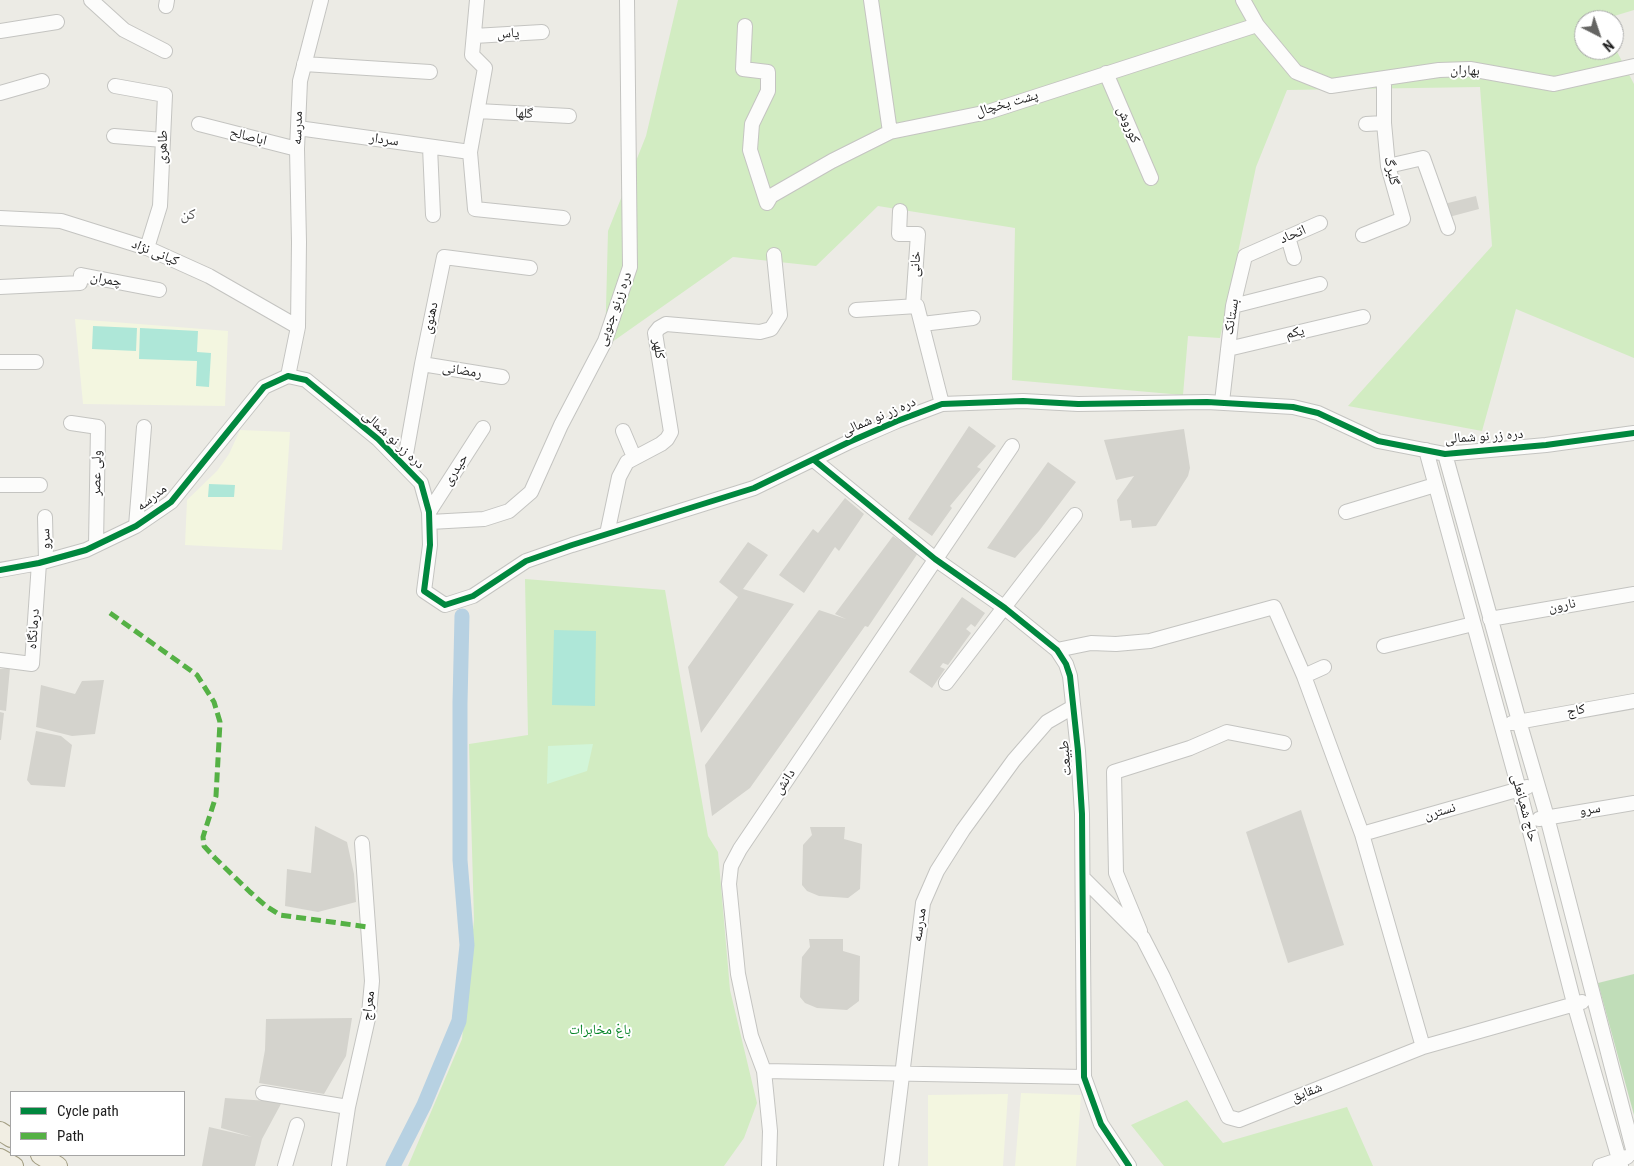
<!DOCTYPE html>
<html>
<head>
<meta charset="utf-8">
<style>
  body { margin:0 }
  #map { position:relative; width:1634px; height:1166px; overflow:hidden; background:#ecebe5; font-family:"Roboto Condensed",sans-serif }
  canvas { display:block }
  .legend { position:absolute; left:10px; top:1091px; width:175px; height:65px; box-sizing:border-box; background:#fff; border:1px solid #a5a5a5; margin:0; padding:6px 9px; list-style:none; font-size:15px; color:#1d1d1d }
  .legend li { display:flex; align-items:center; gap:10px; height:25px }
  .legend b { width:25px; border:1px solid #a5a5a5 }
  .north { position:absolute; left:1574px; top:10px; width:50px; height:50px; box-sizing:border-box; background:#fff; border:1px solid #a5a5a5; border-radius:50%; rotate:139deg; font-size:14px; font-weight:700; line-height:20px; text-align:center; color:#1d1d1d }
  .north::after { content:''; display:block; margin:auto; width:18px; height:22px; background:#656563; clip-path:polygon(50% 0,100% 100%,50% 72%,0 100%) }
</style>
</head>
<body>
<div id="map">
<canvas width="1634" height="1166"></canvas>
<ul class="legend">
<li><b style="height:6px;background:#00873e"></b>Cycle path</li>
<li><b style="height:6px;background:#55b145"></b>Path</li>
</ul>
<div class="north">N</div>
</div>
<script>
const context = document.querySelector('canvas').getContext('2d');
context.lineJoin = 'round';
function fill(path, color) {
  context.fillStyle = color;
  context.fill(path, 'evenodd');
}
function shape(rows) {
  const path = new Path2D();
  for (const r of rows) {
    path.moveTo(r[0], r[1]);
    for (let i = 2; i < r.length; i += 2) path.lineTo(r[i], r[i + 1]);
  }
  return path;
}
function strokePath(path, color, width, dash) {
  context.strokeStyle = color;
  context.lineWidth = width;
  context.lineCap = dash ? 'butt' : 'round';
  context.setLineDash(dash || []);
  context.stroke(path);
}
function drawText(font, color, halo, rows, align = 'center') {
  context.font = font + ' "Roboto Condensed","Noto Naskh Arabic",sans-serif';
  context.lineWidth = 4;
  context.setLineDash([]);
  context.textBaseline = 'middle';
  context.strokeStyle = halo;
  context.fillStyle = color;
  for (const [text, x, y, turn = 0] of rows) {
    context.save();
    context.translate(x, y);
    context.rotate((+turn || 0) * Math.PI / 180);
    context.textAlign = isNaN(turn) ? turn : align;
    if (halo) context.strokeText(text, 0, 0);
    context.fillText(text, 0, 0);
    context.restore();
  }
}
const education = shape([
  [75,319,228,331,225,406,83,404],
  [240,430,290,432,282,550,185,545,187,500,217,471,229,454],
  [1021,1093,1081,1095,1076,1166,1015,1166],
  [1008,1094,1003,1166,928,1166,928,1095]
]);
const grass = shape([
  [678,0,1634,0,1634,10,1601,20,1584,20,1584,50,1614,50,1614,46,1634,84,1634,358,1516,309,1482,431,1348,406,1492,246,1480,87,1287,90,1256,167,1220,338,1188,336,1183,395,1012,380,1015,228,878,206,816,266,733,257,605,347,608,231,646,136],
  [525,579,665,590,708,836,718,852,730,990,757,1103,744,1138,724,1166,408,1166,462,1039,474,920,469,744,528,735],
  [1187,1100,1223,1143,1347,1107,1373,1166,1164,1166,1131,1125]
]);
const forest = shape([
  [1634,974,1634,1115,1598,983]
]);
const park = shape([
  [593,744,587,771,547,784,548,746]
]);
const pitch = shape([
  [93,326,137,328,136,351,92,349],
  [140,328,198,331,197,352,211,353,209,387,196,386,197,361,139,359],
  [209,484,235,485,234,497,208,497],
  [554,630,596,631,595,706,552,705]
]);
const canal = shape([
  [393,1166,424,1105,459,1021,467,945,460,860,460,703,462,616]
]);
const building = shape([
  [1476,196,1479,209,1449,217,1444,204],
  [969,426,996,446,977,467,981,469,950,506,952,508,932,536,908,519],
  [1184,429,1190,468,1188,476,1156,526,1132,528,1131,520,1120,521,1117,500,1134,476,1116,480,1104,440],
  [1048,462,1076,482,1039,531,1015,558,987,548],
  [845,498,864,514,839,551,835,547,804,593,779,575,813,529,818,533],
  [893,536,918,553,868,627,865,626,750,788,712,816,705,765,819,610,846,619,835,614],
  [748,542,768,555,743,589,794,604,701,733,688,667,738,597,719,582],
  [962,597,985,613,975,627,971,624,966,629,971,633,948,665,943,663,940,667,945,669,932,688,909,672],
  [10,668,6,711,0,710,0,669],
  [104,680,95,734,72,736,36,727,41,685,75,694,82,681],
  [0,712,4,713,1,740,0,740],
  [36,731,61,736,72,745,65,787,31,785,27,780],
  [1301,810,1344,945,1288,963,1246,832],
  [315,826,347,842,354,874,356,902,318,912,285,906,287,869,311,873],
  [810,827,845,827,844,839,862,844,860,889,848,898,819,896,807,891,802,885,803,845,812,835],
  [809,939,843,939,843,951,860,956,859,1001,847,1010,817,1008,805,1003,800,997,802,957,810,947],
  [352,1018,346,1056,324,1094,259,1083,265,1050,266,1019],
  [225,1098,282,1102,262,1139,255,1166,202,1166,209,1127,252,1137,221,1128]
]);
const minor = shape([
  [91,0,124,30,165,51],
  [477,0,472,55,485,68,470,152,475,209,563,218],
  [871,0,890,132],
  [1243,0,1257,25,1296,72,1331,86,1439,70,1470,69,1554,84,1634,66],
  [166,6,167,0],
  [745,26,743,69,768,72,768,91,752,124,750,150,767,203],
  [0,31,57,22],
  [474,36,542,32],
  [304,64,430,72],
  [1106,73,1151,178],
  [115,86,165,95,160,206,147,248],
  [0,93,42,81],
  [478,111,569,116],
  [199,124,297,149],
  [1366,124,1384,123],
  [298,128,470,152],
  [114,136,163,140],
  [430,147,433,215],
  [1388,166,1423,158,1448,228],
  [767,203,771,196,832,161,890,132,988,112,1257,25],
  [900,211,899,234,918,234,913,306],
  [0,218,61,221,147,248,209,276,298,327],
  [1363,235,1403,219,1388,166,1384,123,1384,78],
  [1288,237,1294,258],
  [0,287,80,283,81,275,159,290],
  [1233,306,1320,284],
  [856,310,917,306,942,404],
  [922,324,973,318],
  [1228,349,1363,317],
  [0,362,36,362],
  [422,364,502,377],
  [288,376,298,327,299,242,297,149,300,81,321,0],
  [1222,402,1233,306,1245,256,1320,223],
  [71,423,98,427,96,545],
  [623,431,634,457],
  [1426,450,1519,789,1574,1003,1621,1166],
  [1445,454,1519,721,1547,817,1634,1153],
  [814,460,935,559,1005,608,1057,650,1066,664,1070,676,1078,751,1082,814,1084,1077,1101,1124,1129,1166],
  [404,465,422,364,444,257,530,268],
  [0,485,40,485],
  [429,512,483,428],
  [1346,512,1435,485],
  [45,517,46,561],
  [430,522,484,519,509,511,531,492,561,425,605,341,630,267,627,0],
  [136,526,144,427],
  [607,534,619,477,627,462,661,444,667,439,671,432,655,333,659,328,666,324,760,332,771,329,780,315,774,255],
  [0,570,39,563,86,550,136,526,171,502,264,387,288,376,306,380,378,439,421,483,429,512,430,545,424,591,445,605,473,596,526,561,572,545,754,488,849,442,897,421,942,404,1023,401,1078,404,1207,402,1293,407,1318,413,1378,441,1445,454,1546,445,1634,433],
  [1490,619,1634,594],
  [1384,646,1473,624],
  [1057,650,1091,643,1116,644,1150,641,1274,607,1304,676,1362,834,1423,1047],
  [0,660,32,664,39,563],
  [1304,676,1324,667],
  [946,683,1075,515],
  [1512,723,1634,701],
  [1539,819,1634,803],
  [1362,834,1527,787],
  [1083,878,1143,938,1163,977,1228,1117,1239,1120,1423,1047,1582,1002],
  [1140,931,1116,873,1114,772,1190,748,1227,732,1284,743],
  [764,1071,1084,1077],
  [263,1093,348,1107],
  [285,1166,297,1125],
  [339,1166,348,1107,369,1014,372,981,362,843],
  [769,1166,770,1131,764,1071,751,1036,738,974,729,884,731,866,740,849,1012,446],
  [891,1166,923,903,937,871,963,830,1014,760,1047,722,1073,707],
  [1600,1166,1627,1157]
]);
const major = shape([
  [0,1131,11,1138],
  [40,1155,58,1166],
  [0,1158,14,1166]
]);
const quiet = shape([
  [110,613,197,675,214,702,220,722,216,796,203,837,204,846,215,858,250,892,266,906,280,915,368,927]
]);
const cycleway = shape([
  [814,460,935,559,1005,608,1057,650,1066,664,1070,676,1078,751,1082,814,1084,1077,1101,1124,1129,1166],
  [0,570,39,563,86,550,136,526,171,502,264,387,288,376,306,380,378,439,421,483,429,512,430,545,424,591,445,605,473,596,526,561,572,545,754,488,849,442,897,421,942,404,1023,401,1078,404,1207,402,1293,407,1318,413,1378,441,1445,454,1546,445,1634,433]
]);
const streetNames = [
  ["یاس",508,34,-3],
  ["بهاران",1465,71,2],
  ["پشت یخچال",1007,104,-16],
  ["گلها",524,114,3],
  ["کوروش",1128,125,67],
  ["مدرسه",298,128,-88],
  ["اباصالح",248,137,14],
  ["سردار",384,140,8],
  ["طاهری",163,147,-88],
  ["گلبرگ",1391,171,78],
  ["اتحاد",1293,235,-23],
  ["کیانی نژاد",155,253,22],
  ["خانی",916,264,-86],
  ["چمران",106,280,11],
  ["دره زرنو جنوبی",615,309,-70],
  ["بستانک",1232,317,-81],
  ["دهنوی",431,318,-78],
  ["یکم",1295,333,-13],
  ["کلهر",658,349,82],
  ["رمضانی",462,371,9],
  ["دره زر نو شمالی",879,417,-23],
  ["دره زر نو شمالی",1484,437,-4],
  ["دره زر نو شمالی",393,440,43],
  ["حیدری",456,470,-57],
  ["ولی عصر",97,473,-89],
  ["مدرسه",152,498,-38],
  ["سرو",46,539,-92],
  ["نارون",1562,606,-10],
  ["درمانگاه",34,629,-86],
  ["کاج",1576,711,-10],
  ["طبیعت",1066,758,-95],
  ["دانش",785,782,-56],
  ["حاج شعبانعلی",1524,808,75],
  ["سرو",1590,810,-9],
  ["نسترن",1440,812,-16],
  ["مدرسه",920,925,-82],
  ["معراج",369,1006,-83],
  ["شقایق",1307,1093,-22]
];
const parkNames = [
  ["باغ مخابرات",600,1030]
];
const neighbourhoodNames = [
  ["کن",188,215]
];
fill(education, '#f3f6e0');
fill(grass, '#d2ecc2');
fill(forest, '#c0ddb8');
fill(park, '#d2f5d8');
fill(pitch, '#aee7d8');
strokePath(canal, '#b7d1e2', 15);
fill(building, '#d4d3cd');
strokePath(minor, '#c4c4c1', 16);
strokePath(major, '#a29d82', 20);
strokePath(minor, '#fcfcfb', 14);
strokePath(major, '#f1eee3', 18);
strokePath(quiet, '#55b145', 5, [10, 5]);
strokePath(cycleway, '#00873e', 6);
drawText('14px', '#1d1d1d', '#fff', streetNames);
drawText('14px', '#048325', '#fff', parkNames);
drawText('15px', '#505050', '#fff', neighbourhoodNames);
</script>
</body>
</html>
